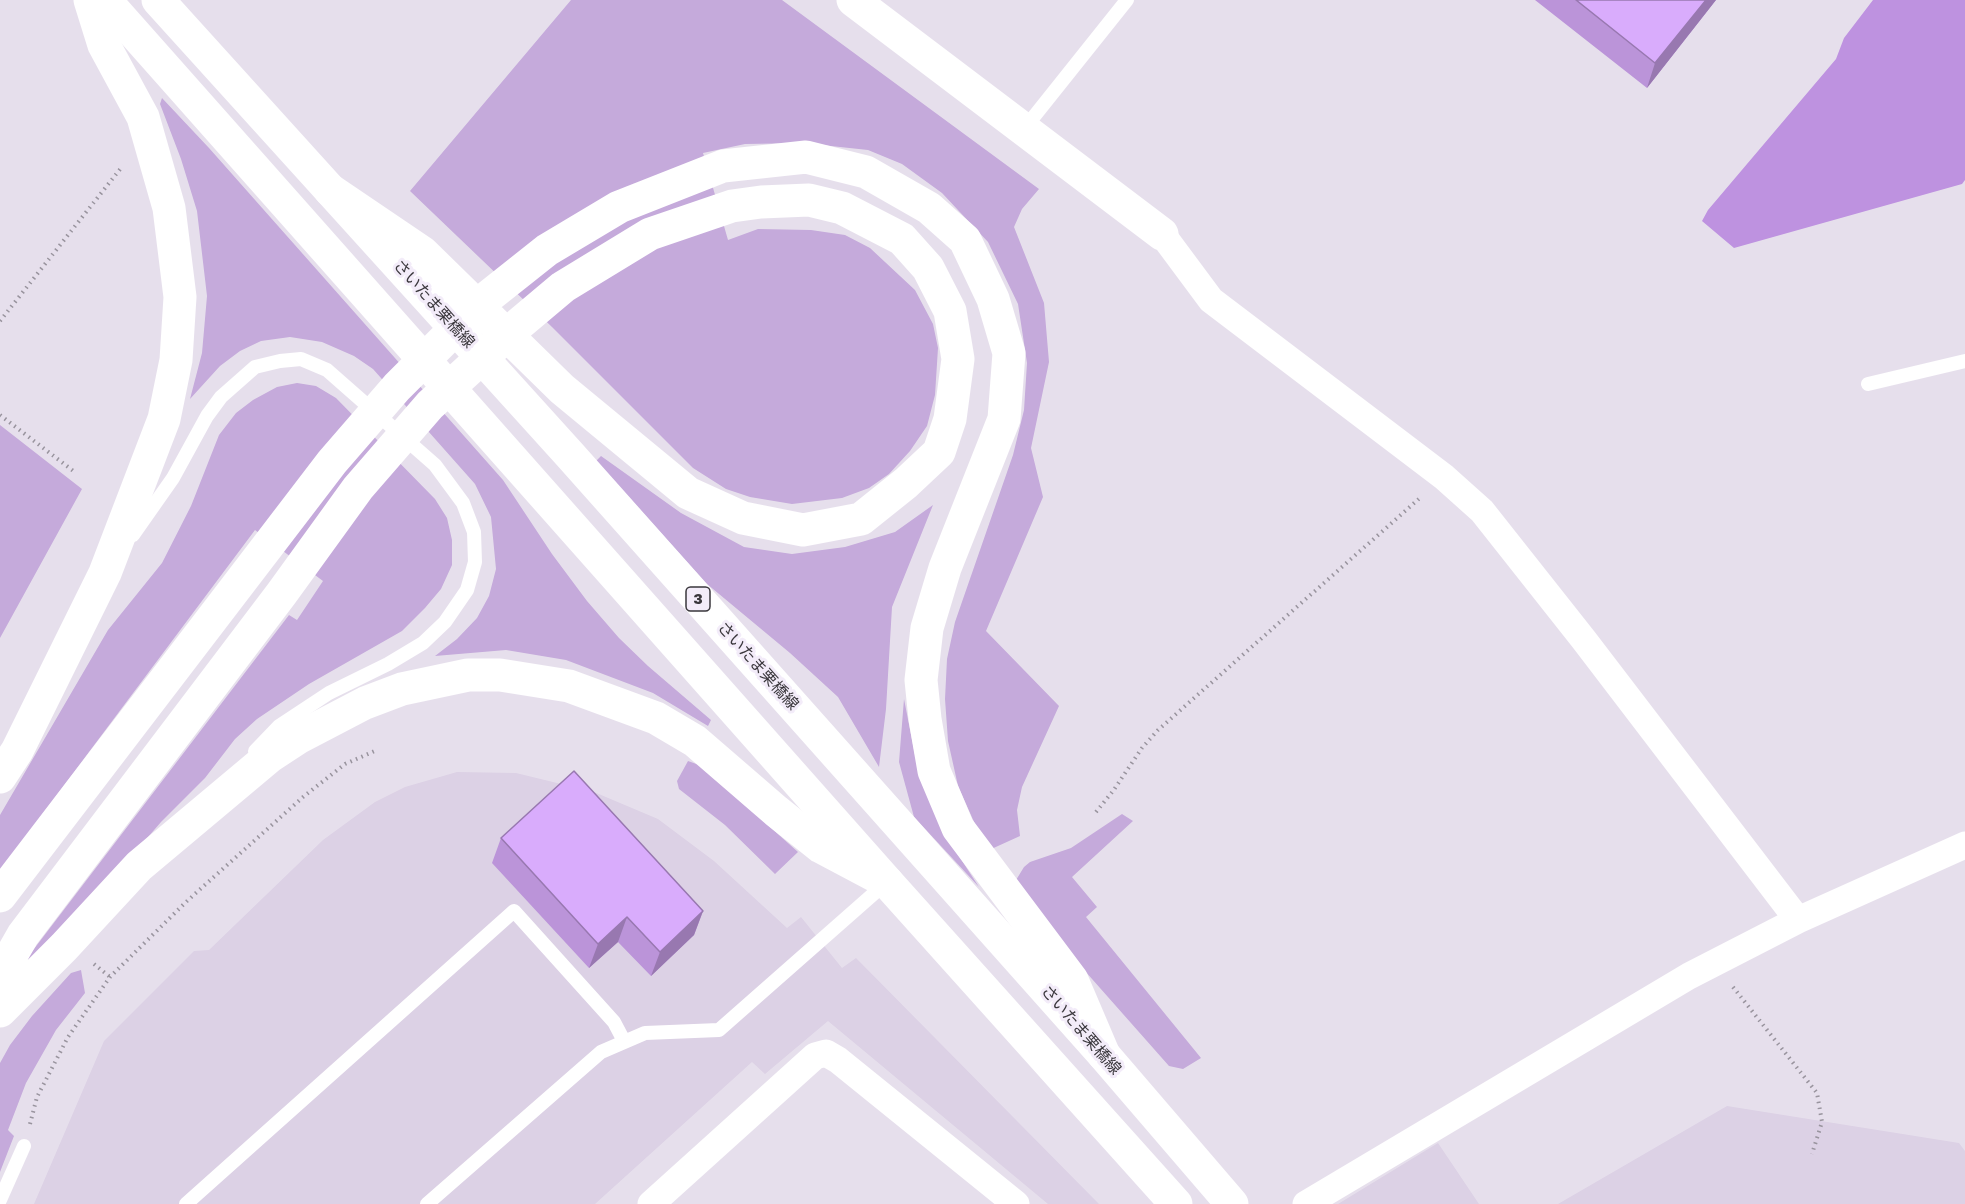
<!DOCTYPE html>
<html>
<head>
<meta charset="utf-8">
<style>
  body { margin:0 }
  canvas { display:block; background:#e6dfec }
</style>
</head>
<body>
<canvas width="1965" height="1204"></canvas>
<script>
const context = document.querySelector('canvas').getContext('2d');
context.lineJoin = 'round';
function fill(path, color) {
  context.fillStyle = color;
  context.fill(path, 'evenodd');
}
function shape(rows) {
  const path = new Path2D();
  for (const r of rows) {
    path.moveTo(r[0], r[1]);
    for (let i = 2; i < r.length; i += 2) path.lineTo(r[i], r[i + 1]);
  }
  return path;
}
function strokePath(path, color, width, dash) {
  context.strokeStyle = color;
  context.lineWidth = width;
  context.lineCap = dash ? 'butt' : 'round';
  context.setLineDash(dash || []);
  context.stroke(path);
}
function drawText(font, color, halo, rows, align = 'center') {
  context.font = font + ' "Golos Text","Noto Sans JP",sans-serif';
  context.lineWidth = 6;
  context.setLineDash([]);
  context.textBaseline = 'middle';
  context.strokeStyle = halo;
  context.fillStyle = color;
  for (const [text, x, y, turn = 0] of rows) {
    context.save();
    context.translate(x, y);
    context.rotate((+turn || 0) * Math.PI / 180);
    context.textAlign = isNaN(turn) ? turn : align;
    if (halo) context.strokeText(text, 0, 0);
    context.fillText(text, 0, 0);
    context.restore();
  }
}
const built = shape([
  [457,772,516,773,594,792,658,819,714,861,787,928,801,917,842,968,856,958,1099,1204,1048,1204,828,1021,765,1074,752,1062,595,1204,34,1204,104,1041,194,951,209,950,323,840,375,802,405,787],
  [1727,1106,1959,1143,1965,1151,1965,1204,1558,1204],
  [1438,1143,1479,1204,1338,1204]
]);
const green = shape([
  [571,0,782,0,1039,189,1022,209,1014,227,1044,303,1049,362,1031,448,1043,497,986,631,1059,706,1022,787,1017,810,1020,836,987,851,958,786,948,741,945,699,947,659,955,622,1013,455,1024,410,1027,363,1018,304,988,242,942,193,902,164,868,150,803,143,745,144,703,153,728,240,758,229,811,230,845,235,870,248,915,290,933,324,938,348,935,395,927,426,910,451,889,474,869,488,842,498,792,504,750,497,726,489,693,468,552,327,410,191],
  [162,98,209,148,503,480,552,554,587,601,619,638,648,666,711,720,708,726,653,693,566,660,506,650,435,656,457,639,477,618,489,596,496,569,491,517,475,484,373,369,354,356,322,342,290,337,261,341,240,351,220,366,190,399,202,353,207,296,197,211,181,159,160,104],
  [297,383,316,386,336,398,435,499,447,518,452,540,452,565,441,589,425,608,402,631,309,684,257,719,235,739,205,778,161,822,103,889,11,979,289,615,297,620,323,581,255,530,0,871,0,815,108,630,162,563,191,506,219,435,236,413,253,400,277,387],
  [0,425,82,489,0,638],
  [601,456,681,513,744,547,792,554,845,547,895,532,933,505,892,607,886,709,879,767,838,697,790,653,707,584,596,461],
  [904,699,915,755,944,833,979,887,914,817,899,762],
  [688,761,702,766,798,852,775,874,725,825,679,789,677,781],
  [1122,814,1133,821,1072,877,1097,907,1086,917,1201,1058,1183,1069,1169,1066,1031,910,1013,885,1024,867,1030,862,1071,848],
  [81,970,85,993,56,1030,26,1083,8,1130,14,1136,0,1172,0,1063,10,1045,32,1016,71,973]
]);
const water = shape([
  [1873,0,1965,0,1965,180,1962,184,1734,248,1702,221,1708,210,1836,59,1844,38]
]);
const path = shape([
  [0,321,121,168],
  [0,415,76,473],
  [1096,812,1113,791,1142,748,1158,730,1421,497],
  [94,964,110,977],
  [1733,987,1817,1093,1822,1122,1812,1154],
  [30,1124,37,1097,68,1037,110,977,186,902,303,797,345,764,377,750]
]);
const lane = shape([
  [1024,129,1127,0],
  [1868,384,1965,361],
  [133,535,173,478,207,416,221,397,255,367,280,361,301,359,327,370,435,465,463,503,474,532,475,562,467,590,445,622,423,643,388,664,329,693,279,726,255,751],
  [0,1200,24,1146],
  [186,1204,514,911,614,1022,624,1041],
  [427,1204,601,1052,645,1033,719,1030,887,882]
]);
const street = shape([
  [1162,234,1211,300,1444,477,1482,511,1584,640,1798,920],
  [651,1204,815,1056,826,1053,838,1060,1016,1204],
  [1306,1204,1689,976,1798,920,1965,845]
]);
const secondary = shape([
  [853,0,1162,234]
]);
const primary = shape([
  [105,0,887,882,1176,1204],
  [158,0,570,455,1104,1055,1232,1204]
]);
const highway = shape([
  [0,777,17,751,105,573,164,419,176,360,180,297,169,208,143,117,104,45,90,0],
  [0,896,332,462,397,387,484,300,547,250,619,207,723,166,806,157,866,172,929,208,965,240,993,299,1009,353,1004,419,945,568,927,628,921,680,925,719,934,771,958,828,1072,980,1104,1055],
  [0,975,23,935,282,593,358,488,430,405,519,324,563,287,650,234,732,206,761,202,809,200,842,208,902,239,928,268,950,311,958,359,950,419,939,452,906,483,861,519,803,530,743,518,688,493,562,389,423,253,330,190],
  [0,1011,64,947,139,866,269,757,298,738,365,703,402,689,468,675,500,675,569,686,656,718,695,741,776,811,821,847,887,882]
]);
const wall = shape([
  [1535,0,1716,0,1647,88],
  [501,838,703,911,694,935,651,976,618,942,589,968,492,863]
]);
const shadedWall = shape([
  [1706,0,1716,0,1647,88,1655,63],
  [703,911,694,935,651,976,660,952],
  [627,917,618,942,589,968,598,944]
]);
const building = shape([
  [1576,0,1706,0,1655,63,1576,0],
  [574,771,703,911,660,952,627,917,598,944,501,838,574,771]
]);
const shields = [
  [698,599,24]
];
const shieldNames = [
  ["3",698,599]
];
const streetNames = [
  ["さいたま栗橋線",434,304,48],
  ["さいたま栗橋線",758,666,48],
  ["さいたま栗橋線",1081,1030,49]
];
fill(built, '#dcd1e5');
fill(green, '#c5aadb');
fill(water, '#be92e0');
strokePath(path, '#99949e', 4, [1.5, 4.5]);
strokePath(lane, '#fff', 14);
strokePath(street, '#fff', 27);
strokePath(secondary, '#fff', 33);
strokePath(primary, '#fff', 33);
strokePath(highway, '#fff', 33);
fill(wall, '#bb94d9');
fill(shadedWall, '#9878b0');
fill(building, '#d9acfc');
strokePath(building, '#9878b0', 1.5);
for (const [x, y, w] of shields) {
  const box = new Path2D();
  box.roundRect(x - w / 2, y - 12, w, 24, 4.5);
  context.fillStyle = '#f3ecf9';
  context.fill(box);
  strokePath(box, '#3a373c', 1.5);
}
drawText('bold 15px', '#3a373c', null, shieldNames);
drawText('16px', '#3a373c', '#f3ecf9', streetNames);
</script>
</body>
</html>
